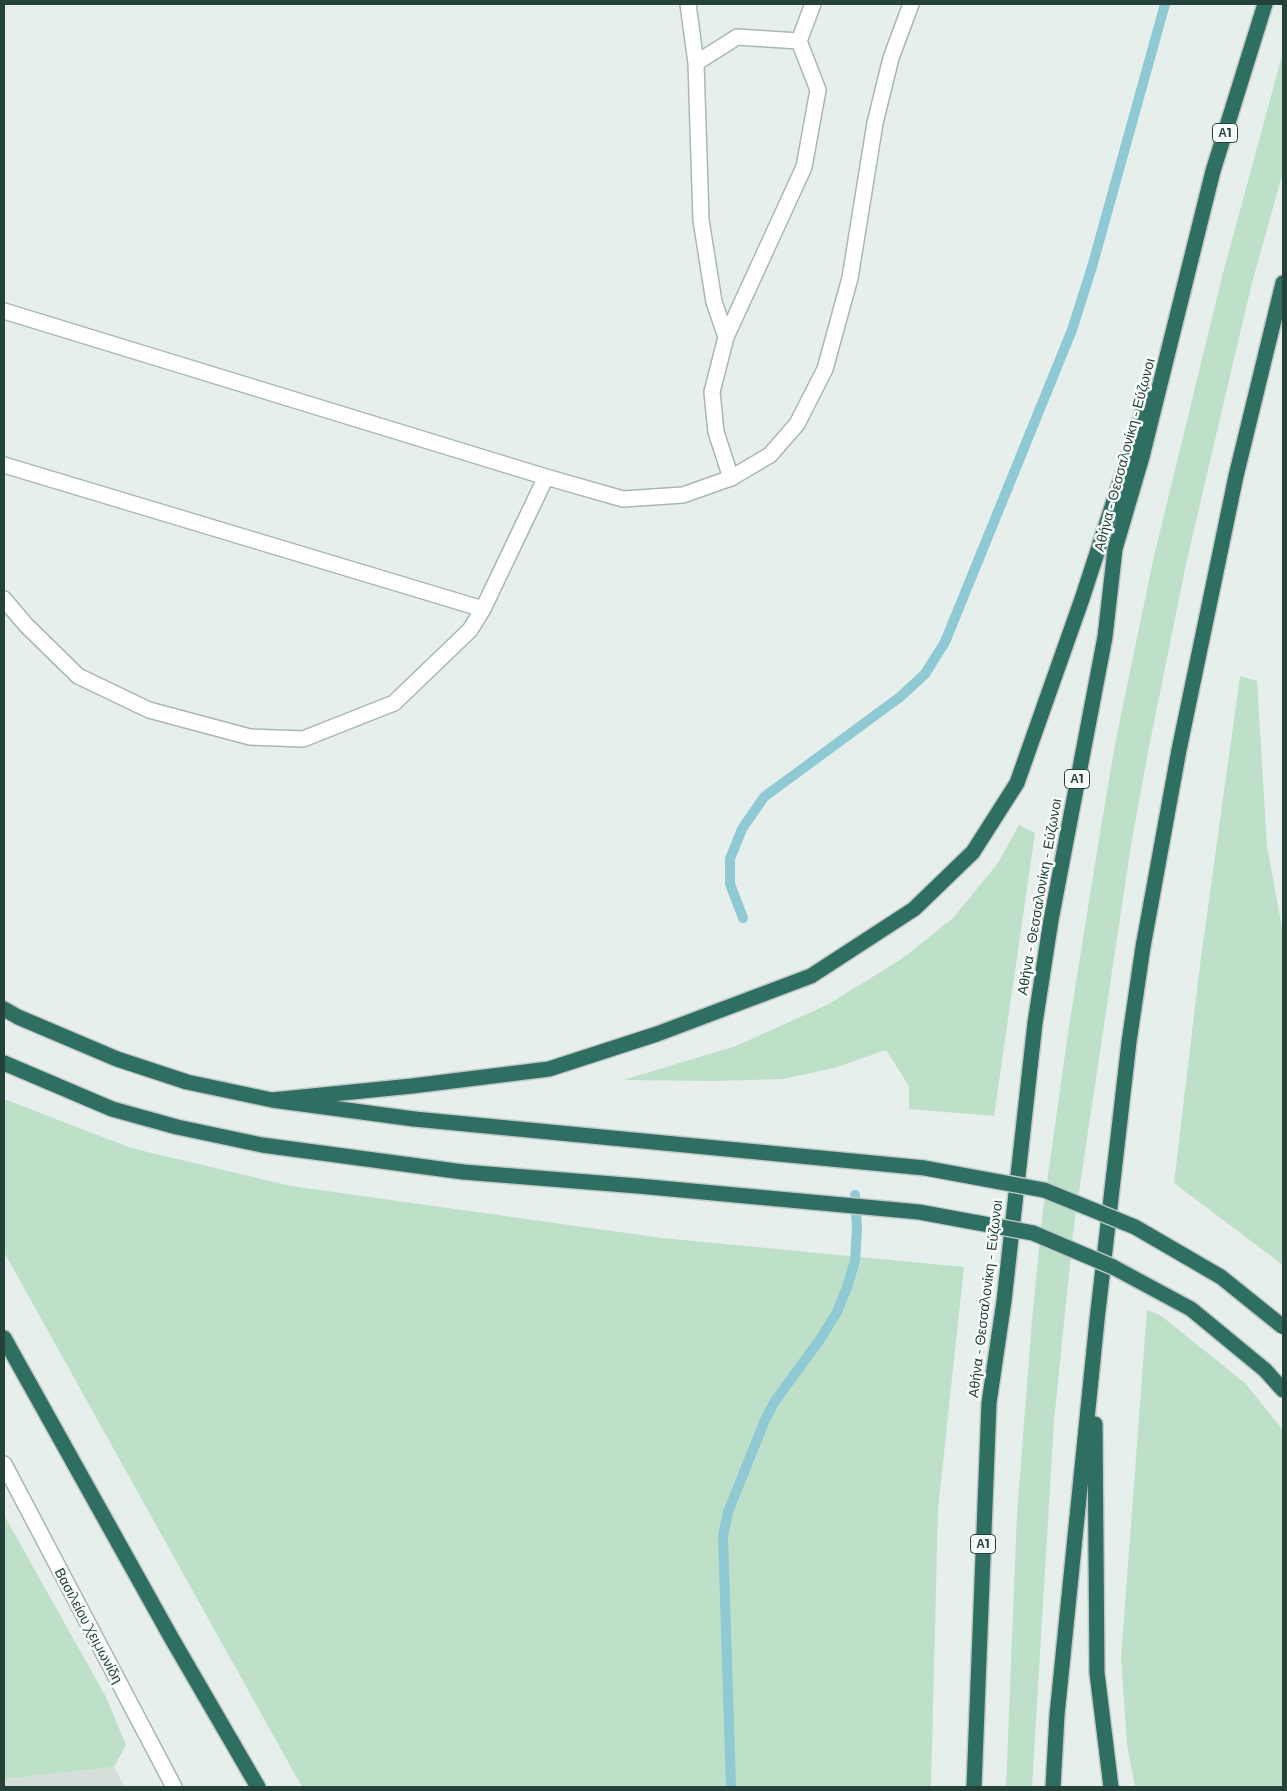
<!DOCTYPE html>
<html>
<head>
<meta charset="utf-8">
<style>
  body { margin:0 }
  #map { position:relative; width:1287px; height:1791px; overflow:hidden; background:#e6efeb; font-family:Montserrat,sans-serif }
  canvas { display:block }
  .frame { position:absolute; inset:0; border:5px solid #24423a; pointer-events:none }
</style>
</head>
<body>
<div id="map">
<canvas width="1287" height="1791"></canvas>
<div class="frame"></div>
</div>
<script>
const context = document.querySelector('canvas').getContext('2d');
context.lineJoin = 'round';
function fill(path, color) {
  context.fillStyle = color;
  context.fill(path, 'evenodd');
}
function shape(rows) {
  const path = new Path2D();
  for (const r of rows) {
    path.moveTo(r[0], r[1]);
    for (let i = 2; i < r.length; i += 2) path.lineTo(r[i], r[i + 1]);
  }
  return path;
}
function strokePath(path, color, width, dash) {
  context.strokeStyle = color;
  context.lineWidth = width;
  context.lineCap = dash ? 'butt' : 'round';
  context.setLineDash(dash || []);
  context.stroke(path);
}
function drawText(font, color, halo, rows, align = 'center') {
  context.font = font + ' Montserrat,sans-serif';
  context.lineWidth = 5;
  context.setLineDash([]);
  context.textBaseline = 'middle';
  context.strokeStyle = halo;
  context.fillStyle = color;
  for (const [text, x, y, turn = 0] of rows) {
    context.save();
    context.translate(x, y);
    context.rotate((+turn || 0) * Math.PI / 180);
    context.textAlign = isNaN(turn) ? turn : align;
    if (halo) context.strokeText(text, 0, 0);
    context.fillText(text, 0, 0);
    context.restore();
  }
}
const built = shape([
  [114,1767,125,1787,4,1787,4,1779]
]);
const green = shape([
  [1283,52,1283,172,1252,283,1229,380,1186,564,1149,747,1131,845,1074,1225,1054,1421,1032,1787,1006,1787,1017,1514,1032,1320,1042,1218,1069,1026,1099,839,1116,739,1154,556,1223,273],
  [1240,676,1257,681,1267,846,1283,933,1283,1265,1174,1183,1200,965],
  [1019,825,1035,833,994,1116,909,1109,909,1086,886,1050,834,1068,783,1079,715,1081,623,1080,736,1046,829,1004,903,958,953,918,998,863],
  [4,1099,131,1148,291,1186,662,1238,964,1267,938,1509,931,1787,302,1787,4,1252],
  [1147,1310,1160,1315,1245,1383,1283,1430,1283,1787,1135,1787,1127,1744,1121,1658],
  [4,1515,106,1697,126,1745,114,1767,4,1779]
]);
const stream = shape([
  [743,918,730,884,730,859,742,829,764,797,900,697,925,674,945,642,1072,330,1092,267,1165,4],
  [731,1787,723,1536,728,1512,765,1420,775,1401,821,1338,837,1312,847,1287,855,1261,857,1229,855,1195]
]);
const service = shape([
  [688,4,696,63,701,220,714,302,726,337],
  [799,41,813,4],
  [4,311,546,477,623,499,683,495,731,478,716,432,712,392,726,337,804,167,818,90,799,41,737,37,696,63],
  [4,465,483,609],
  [4,599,26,625,78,676,149,710,250,737,303,739,394,703,470,630,483,609,546,477]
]);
const minor = shape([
  [731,478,770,455,797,424,825,369,850,278,875,123,891,58,911,4]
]);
const tertiary = shape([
  [4,1464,174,1787]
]);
const motorway = shape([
  [4,1009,18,1017,117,1059,187,1082,272,1100,414,1119],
  [4,1063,112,1109,177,1127,262,1145,463,1172],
  [272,1100,412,1086,549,1069,657,1034,811,976,914,909,973,852,1017,783,1082,599,1148,396],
  [1113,1267,1191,1309,1265,1370,1283,1390],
  [4,1338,172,1639,258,1787],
  [1095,1424,1097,1673,1111,1787],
  [974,1787,989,1403,1004,1301,1035,1023,1051,920,1105,637,1115,549,1142,457,1213,171,1265,4],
  [1053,1787,1057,1715,1097,1320,1129,1042,1143,947,1179,750,1236,476,1283,283]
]);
const motorwayBridge = shape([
  [414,1119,925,1168,1044,1190,1135,1227,1221,1277,1283,1327],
  [463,1172,638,1186,919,1212,1033,1233,1113,1267]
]);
const shields = [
  [1225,133,25],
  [1077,779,25],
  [983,1544,25]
];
const shieldNames = [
  ["Α1",1225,133],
  ["Α1",1077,779],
  ["Α1",983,1544]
];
const streetNames = [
  ["Αθήνα - Θεσσαλονίκη - Εύζωνοι",1125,455,-75],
  ["Αθήνα - Θεσσαλονίκη - Εύζωνοι",1040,897,-80],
  ["Αθήνα - Θεσσαλονίκη - Εύζωνοι",986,1299,-83],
  ["Βασιλείου Χειμωνίδη",88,1626,62]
];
fill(built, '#d4dfda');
fill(green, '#bfe0c8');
strokePath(stream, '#8ec9d4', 10);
strokePath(service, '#a8b8b2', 18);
strokePath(minor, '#a8b8b2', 18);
strokePath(tertiary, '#a8b8b2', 18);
strokePath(motorway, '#c2cac8', 18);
strokePath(service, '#fff', 15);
strokePath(minor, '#fff', 15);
strokePath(tertiary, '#fff', 15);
strokePath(motorway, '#2f6f62', 15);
strokePath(motorwayBridge, '#c2cac8', 18, []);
strokePath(motorwayBridge, '#2f6f62', 15);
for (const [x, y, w] of shields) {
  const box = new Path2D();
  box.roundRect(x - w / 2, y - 9.5, w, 19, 4);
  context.fillStyle = '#f7fbf9';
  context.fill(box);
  strokePath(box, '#24423a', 1);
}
drawText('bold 12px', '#24423a', null, shieldNames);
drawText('14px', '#24423a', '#f7fbf9', streetNames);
</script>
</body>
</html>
